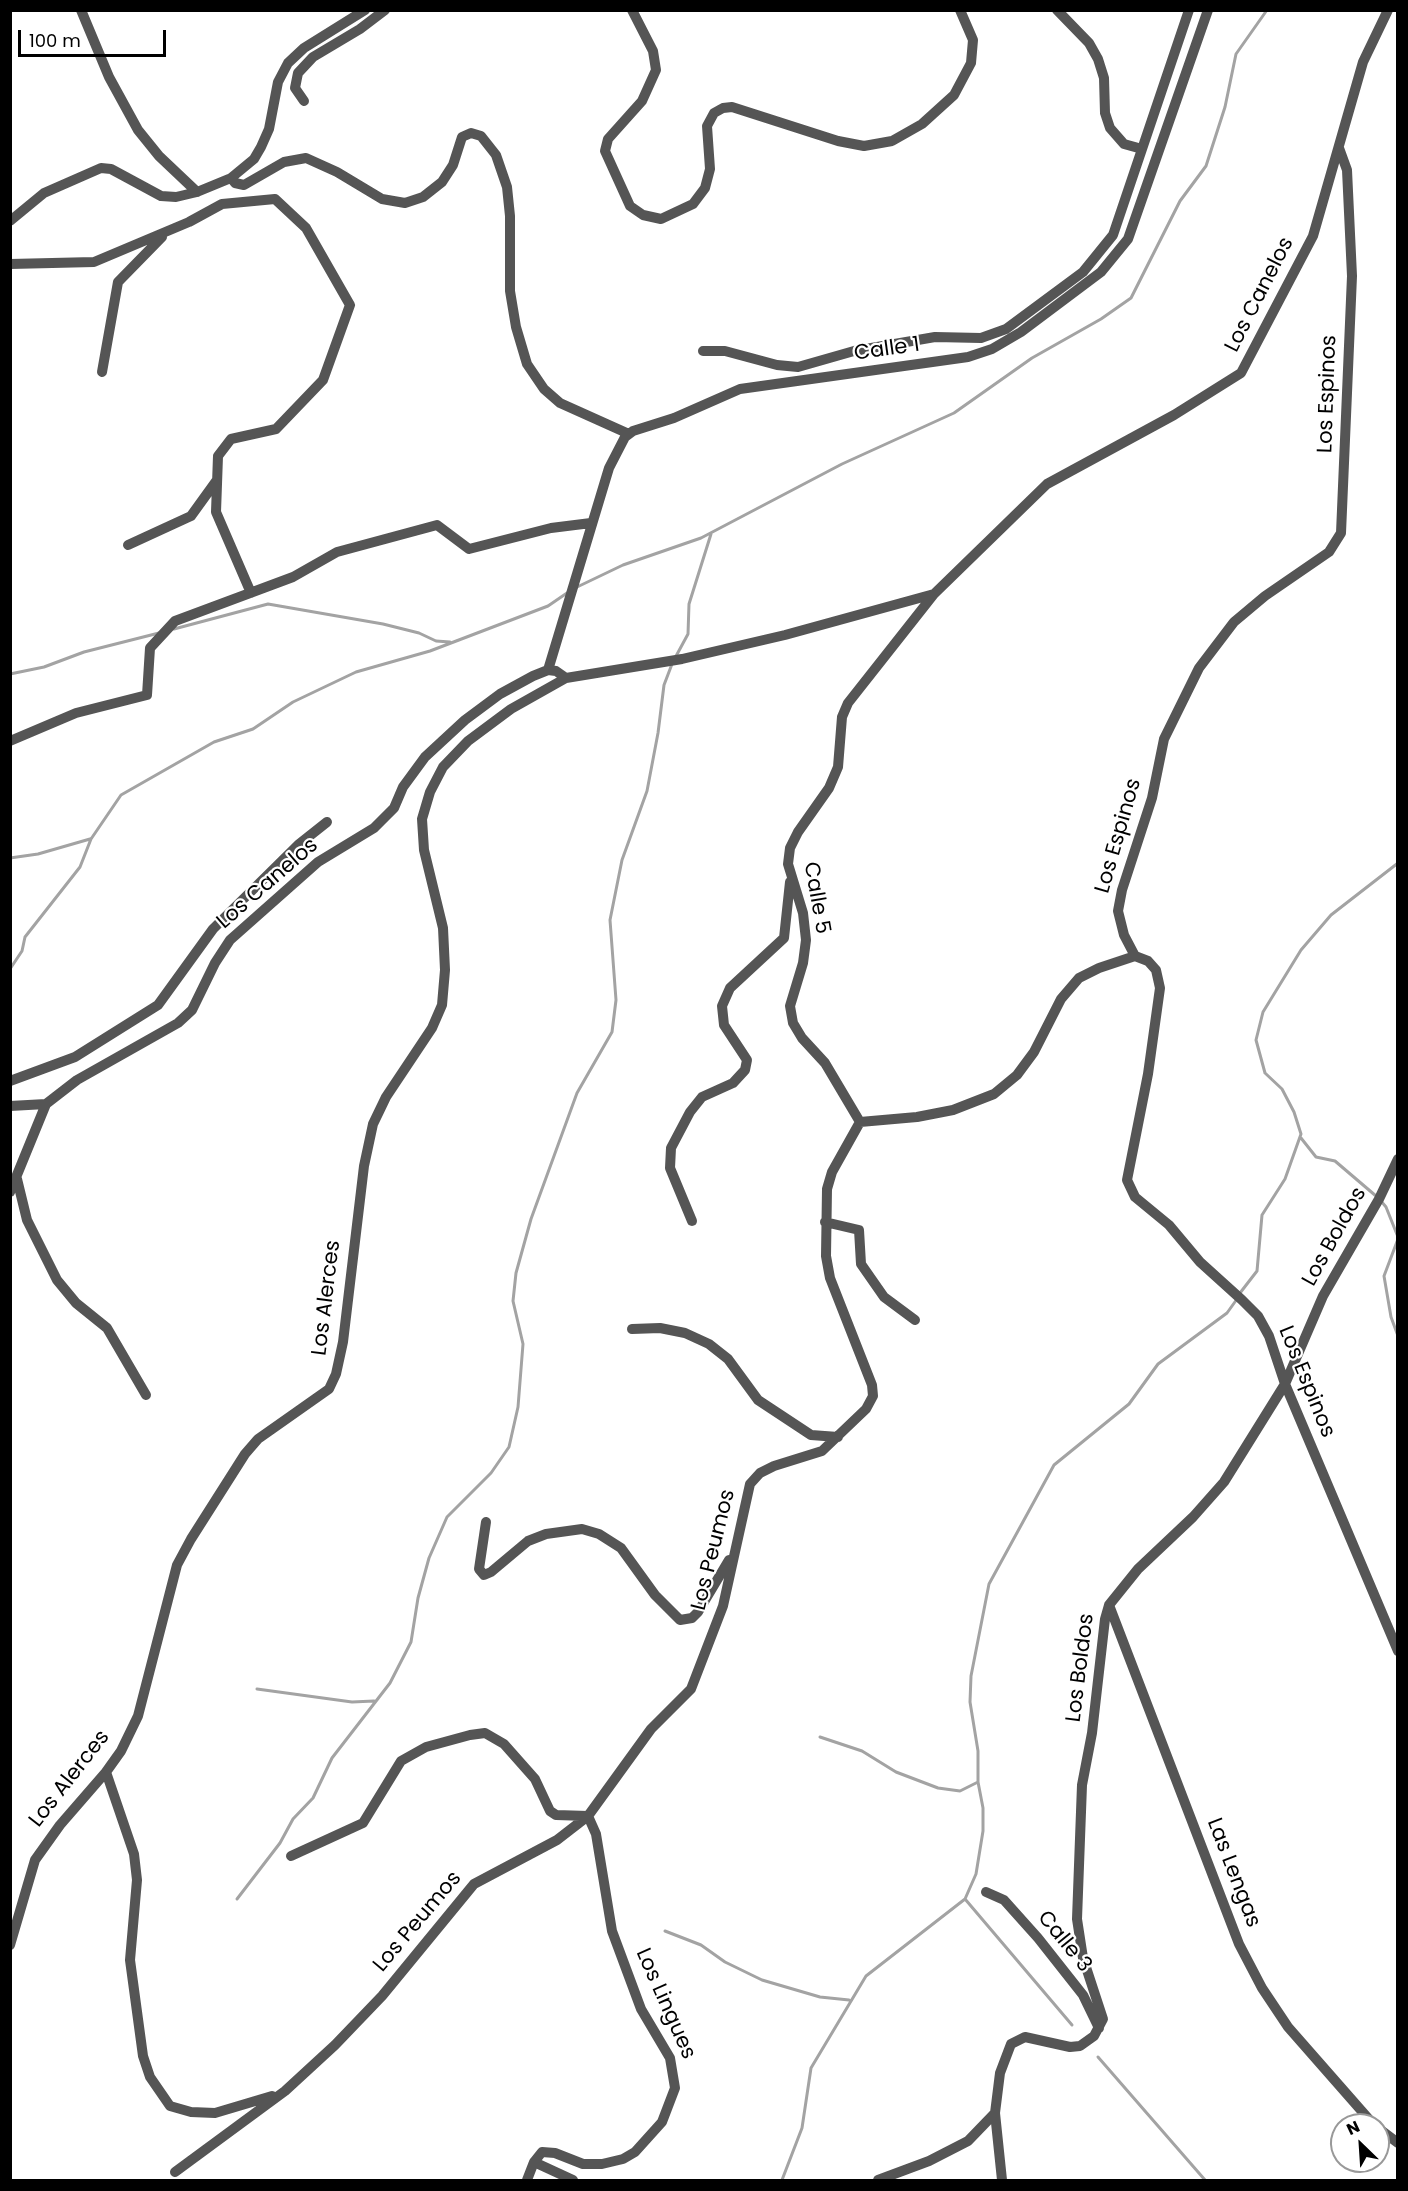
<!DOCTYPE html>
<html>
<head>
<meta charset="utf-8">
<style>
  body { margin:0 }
  #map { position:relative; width:1408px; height:2191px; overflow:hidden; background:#fff; font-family:Poppins,sans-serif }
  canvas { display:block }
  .frame { position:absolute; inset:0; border:12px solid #000; pointer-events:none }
  .north { position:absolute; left:1330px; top:2113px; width:60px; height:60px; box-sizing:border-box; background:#fff; border:2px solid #999; border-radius:50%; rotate:335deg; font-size:16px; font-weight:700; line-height:24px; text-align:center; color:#000 }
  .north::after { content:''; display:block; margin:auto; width:21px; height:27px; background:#000; clip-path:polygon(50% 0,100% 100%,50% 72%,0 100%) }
  .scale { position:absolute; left:18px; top:30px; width:148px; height:27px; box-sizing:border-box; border:3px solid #000; border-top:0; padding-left:8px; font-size:18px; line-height:21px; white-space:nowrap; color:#000; -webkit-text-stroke:4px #fff; paint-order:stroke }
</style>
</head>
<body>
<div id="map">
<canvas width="1408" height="2191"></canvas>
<div class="frame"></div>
<div class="north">N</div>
<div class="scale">100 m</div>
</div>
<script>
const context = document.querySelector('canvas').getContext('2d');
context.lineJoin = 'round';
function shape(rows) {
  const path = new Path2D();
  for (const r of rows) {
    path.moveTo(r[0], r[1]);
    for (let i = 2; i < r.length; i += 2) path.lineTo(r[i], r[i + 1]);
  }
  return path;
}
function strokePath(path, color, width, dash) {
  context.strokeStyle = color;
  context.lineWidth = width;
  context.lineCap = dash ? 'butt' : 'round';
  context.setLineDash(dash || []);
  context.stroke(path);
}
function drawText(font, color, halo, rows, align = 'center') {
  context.font = font + ' Poppins,sans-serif';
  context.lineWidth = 4.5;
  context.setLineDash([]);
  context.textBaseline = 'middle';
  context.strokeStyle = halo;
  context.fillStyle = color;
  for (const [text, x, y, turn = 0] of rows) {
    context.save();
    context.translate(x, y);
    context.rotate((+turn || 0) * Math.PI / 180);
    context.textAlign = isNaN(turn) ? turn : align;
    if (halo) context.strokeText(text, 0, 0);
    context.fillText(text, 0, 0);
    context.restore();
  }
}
const stream = shape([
  [575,588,623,565,701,538,842,464,954,413,1032,358,1101,319,1131,298,1180,201,1206,166,1225,107,1236,54,1267,10],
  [174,629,268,604,383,624,419,633,436,641,450,642],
  [675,658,688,634,689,604,711,534],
  [10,674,44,667,84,652,159,633],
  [10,858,38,854,90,839],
  [10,969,22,951,25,937,80,867,91,839,121,795,214,742,253,729,293,702,356,672,430,651,548,606,567,593],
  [1301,1138,1316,1157,1335,1161,1376,1196],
  [1381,1201,1386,1207,1398,1237],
  [1398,1239,1384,1276,1391,1317,1398,1336],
  [1240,1293,1257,1271,1262,1215,1285,1179,1301,1134,1294,1112,1282,1089,1265,1073,1256,1040,1263,1012,1301,950,1331,915,1398,863],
  [257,1689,352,1702,374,1701],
  [820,1737,862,1751,896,1772,938,1788,960,1791,978,1782],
  [237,1899,280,1843,293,1819,313,1798,332,1758,390,1683,411,1642,418,1598,429,1558,447,1517,491,1473,509,1447,518,1407,523,1344,513,1301,516,1273,531,1219,577,1093,612,1032,616,1000,610,920,622,860,647,791,658,733,664,685,672,664],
  [965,1899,1072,2025],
  [665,1931,701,1945,725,1962,762,1980,820,1997,849,2000],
  [1098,2057,1205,2180],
  [782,2180,802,2128,811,2068,866,1976,965,1899,976,1874,983,1831,983,1808,978,1782,978,1751,970,1702,971,1676,989,1584,1054,1465,1129,1404,1158,1364,1227,1313,1237,1299]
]);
const minor = shape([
  [81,10,109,77,138,130,159,156,197,192],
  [632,10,653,51,656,70,642,101,608,139,605,151,630,206,643,215,661,219,693,204,705,188,710,169,707,126,714,113,723,108,732,107,838,141,864,146,892,141,922,124,954,95,971,63,973,40,960,10],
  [1057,10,1089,43,1098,59,1104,78,1105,113,1110,128,1124,144,1142,149],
  [304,101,295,88,298,73,313,57,360,29,385,10],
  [1339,148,1347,170,1352,276,1341,533,1329,552,1265,596,1234,622,1199,668,1164,739,1152,798,1122,890,1118,911,1124,935,1135,956,1148,961,1156,970,1160,988,1148,1074,1127,1180,1135,1197,1169,1225,1200,1262,1242,1300,1258,1316,1269,1336,1285,1384,1398,1651],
  [231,178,235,183,244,185,284,162,306,158,337,172,382,199,405,203,423,197,442,182,453,165,462,137,471,133,481,136,496,155,507,187,510,216,510,291,516,327,527,364,544,389,560,403,629,434],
  [10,221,44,193,101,168,111,169,161,196,176,197,197,192,231,178,254,159,261,147,269,129,278,82,288,63,304,48,365,10],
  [10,264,94,262,189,222,222,204,275,199,306,228,350,305,323,380,276,429,231,439,218,456,216,512,251,593],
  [703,351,725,351,777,365,798,367,854,351,935,337,981,338,1006,329,1083,272,1113,235,1189,10],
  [102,372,118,282,162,237],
  [128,545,191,516,217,480],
  [548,670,609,468,625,437,633,431,674,418,740,389,968,357,992,349,1021,332,1101,272,1128,239,1208,10],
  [10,741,76,713,147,695,150,648,175,621,293,577,337,552,437,525,469,549,551,528,591,523],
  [10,1081,75,1057,158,1005,213,929,298,845,327,822],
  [10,1106,46,1104],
  [860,1122,825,1063,802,1038,793,1023,790,1006,803,963,806,940,803,913,788,864,790,848,798,832,829,788,838,767,842,717,848,703,934,594,1047,484,1174,415,1241,373,1313,236,1363,62,1388,10],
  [860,1122,917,1117,953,1110,994,1094,1017,1075,1034,1052,1061,999,1079,978,1099,968,1135,956],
  [17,1179,27,1220,57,1280,76,1303,107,1328,146,1395],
  [10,1192,46,1104,77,1080,178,1023,192,1010,215,963,230,940,318,862,374,828,394,808,403,787,425,757,465,720,500,694,533,676,548,670,556,671,566,678],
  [692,1221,670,1168,671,1148,690,1112,702,1097,733,1083,745,1070,747,1060,724,1025,722,1006,730,988,784,938,790,882],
  [825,1222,859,1230,861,1264,884,1297,915,1320],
  [632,1329,660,1328,685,1333,709,1344,728,1359,758,1400,811,1435,838,1437],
  [486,1522,479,1569,484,1575,491,1572,528,1541,546,1534,582,1529,599,1534,621,1548,655,1595,680,1620,692,1618,698,1612,729,1560],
  [1109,1605,1239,1944,1262,1988,1288,2027,1374,2125],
  [106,1772,134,1854,137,1880,130,1960,143,2056,150,2077,170,2106,191,2112,215,2113,272,2096],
  [291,1856,363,1823,401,1761,426,1747,470,1735,485,1733,504,1744,535,1779,550,1811,556,1815,588,1816,596,1834,612,1931,641,2009,670,2058,675,2088,662,2122,635,2152,623,2159,602,2164,583,2164,555,2153,542,2152,534,2162,527,2180],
  [986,1892,1004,1900,1038,1938,1083,1995,1099,2028],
  [10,1945,35,1860,60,1825,106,1772,121,1751,138,1716,177,1565,191,1539,245,1454,258,1439,329,1389,336,1374,343,1342,364,1166,373,1124,386,1097,432,1028,442,1005,445,970,443,928,424,850,422,819,430,792,443,767,468,741,511,709,566,678,682,659,785,635,934,594],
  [1378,2128,1398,2143],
  [534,2162,573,2180],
  [175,2172,285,2091,335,2045,382,1996,474,1884,557,1840,588,1816,651,1729,691,1689,723,1606,750,1484,760,1473,774,1466,822,1451,866,1409,873,1396,872,1385,830,1278,826,1256,827,1189,832,1172,860,1122],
  [878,2180,929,2161,968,2141,995,2113],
  [1002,2180,995,2113,1000,2073,1011,2044,1025,2037,1070,2047,1080,2046,1094,2036,1103,2019,1083,1958,1077,1919,1082,1785,1092,1733,1105,1619,1109,1605,1138,1569,1193,1517,1224,1482,1285,1384,1323,1296,1379,1199,1398,1159]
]);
const streetNames = [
  ["Los Canelos",1260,295,-63],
  ["Calle 1",887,350,-8],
  ["Los Espinos",1328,394,-88],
  ["Los Espinos",1119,836,-74],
  ["Los Canelos",268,884,-41],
  ["Calle 5",816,898,80],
  ["Los Boldos",1335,1237,-61],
  ["Los Alerces",327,1298,-83],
  ["Los Espinos",1306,1382,68],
  ["Los Peumos",714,1550,-76],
  ["Los Boldos",1081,1668,-83],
  ["Los Alerces",70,1779,-52],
  ["Las Lengas",1233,1873,69],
  ["Los Peumos",418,1922,-50],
  ["Calle 3",1064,1942,51],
  ["Los Lingues",665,2004,66]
];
strokePath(stream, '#a3a3a3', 3);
strokePath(minor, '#555', 10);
drawText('21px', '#000', '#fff', streetNames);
</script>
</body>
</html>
